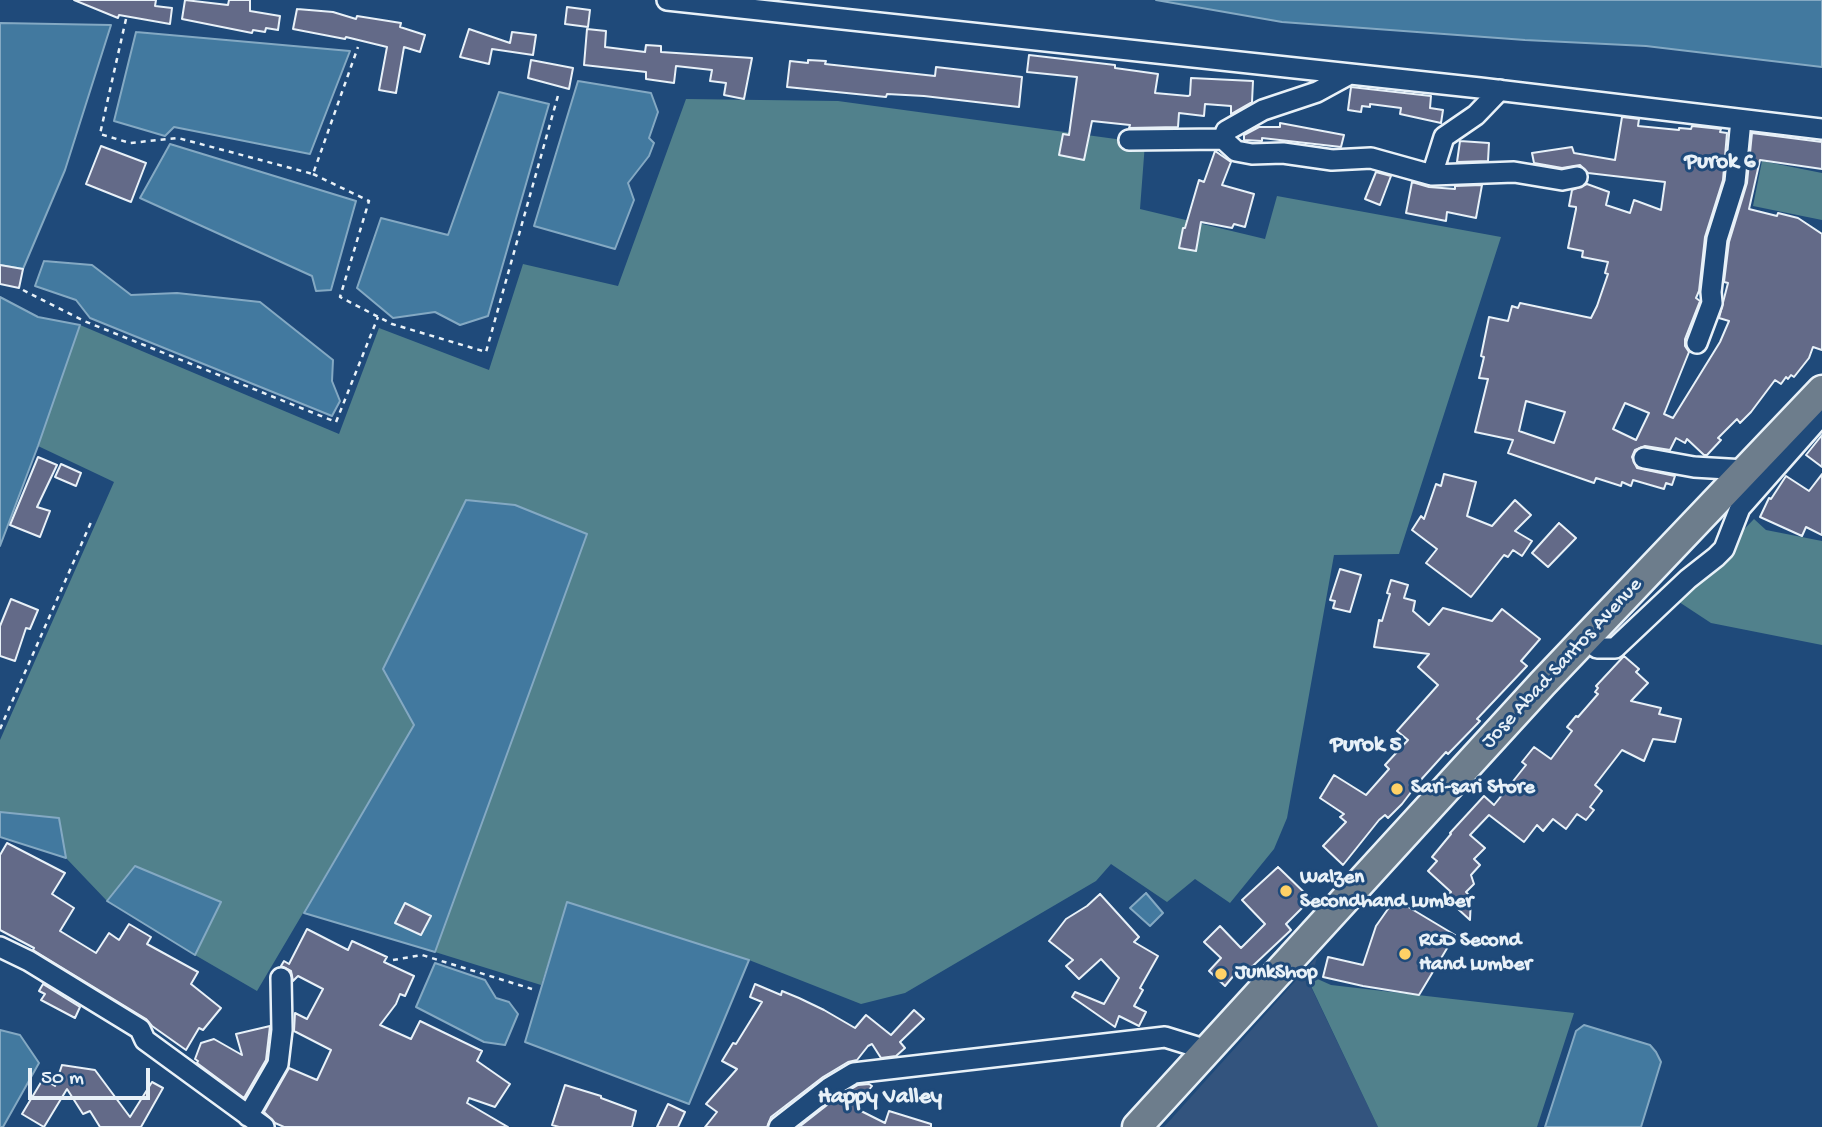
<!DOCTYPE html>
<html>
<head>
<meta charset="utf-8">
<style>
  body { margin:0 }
  #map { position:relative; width:1822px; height:1127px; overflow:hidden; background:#1f4a7a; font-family:"Gochi Hand",sans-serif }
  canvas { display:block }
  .scale { position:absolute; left:28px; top:1068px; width:122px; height:32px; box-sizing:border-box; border:4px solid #e8f1f8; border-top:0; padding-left:9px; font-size:21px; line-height:24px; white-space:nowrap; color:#e8f1f8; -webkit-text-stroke:5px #1f4a7a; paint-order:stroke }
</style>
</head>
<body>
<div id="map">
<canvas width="1822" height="1127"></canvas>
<div class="scale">50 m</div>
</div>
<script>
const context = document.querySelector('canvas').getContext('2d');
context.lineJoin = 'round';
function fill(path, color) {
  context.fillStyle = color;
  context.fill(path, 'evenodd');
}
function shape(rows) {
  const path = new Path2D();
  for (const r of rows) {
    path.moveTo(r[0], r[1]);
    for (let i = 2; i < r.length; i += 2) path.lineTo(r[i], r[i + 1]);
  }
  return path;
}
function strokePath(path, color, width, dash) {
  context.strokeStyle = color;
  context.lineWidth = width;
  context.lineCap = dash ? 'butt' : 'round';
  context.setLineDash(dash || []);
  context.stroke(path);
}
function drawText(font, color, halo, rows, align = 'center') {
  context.font = font + ' "Gochi Hand",sans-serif';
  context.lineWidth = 6;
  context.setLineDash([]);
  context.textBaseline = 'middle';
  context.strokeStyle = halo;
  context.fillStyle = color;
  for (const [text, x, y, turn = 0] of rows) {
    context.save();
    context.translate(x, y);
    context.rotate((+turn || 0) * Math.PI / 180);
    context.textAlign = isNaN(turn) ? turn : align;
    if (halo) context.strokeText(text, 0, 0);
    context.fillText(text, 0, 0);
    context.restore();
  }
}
const built = shape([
  [1317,957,1310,985,1378,1127,1164,1127]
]);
const green = shape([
  [686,99,838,101,1145,143,1140,209,1265,239,1277,196,1501,237,1399,554,1334,555,1287,818,1274,849,1230,903,1195,879,1167,902,1111,864,1096,881,905,993,861,1004,749,960,568,902,541,985,435,952,587,534,515,505,414,725,257,991,195,955,221,902,135,866,107,901,66,858,59,818,0,812,0,740,114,482,38,446,80,325,339,434,379,328,489,370,523,264,618,286],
  [1762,161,1822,173,1822,220,1753,206],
  [1754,519,1766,530,1822,541,1822,645,1711,623,1676,600],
  [1313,977,1331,985,1574,1013,1537,1127,1378,1127,1310,984]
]);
const water = shape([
  [1156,0,1822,0,1822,67,1646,46,1525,40,1282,22,1156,0],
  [0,23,111,25,65,170,23,269,0,265,0,23],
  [136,32,350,51,310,154,174,127,165,136,114,121,136,32],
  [578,81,651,93,658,112,649,138,654,143,649,156,628,183,634,200,615,249,534,226,578,81],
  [499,92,549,104,488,316,460,325,435,312,393,318,357,288,381,218,448,235,499,92],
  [170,144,356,201,331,290,316,291,312,276,140,198,170,144],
  [44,261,92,265,131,295,177,293,260,302,333,360,332,381,340,401,332,416,90,318,76,300,35,286,44,261],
  [0,297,38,317,80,325,38,446,0,546,0,297],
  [466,500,515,505,587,534,435,952,304,913,414,725,383,669,466,500],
  [0,812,59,818,66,858,0,837,0,812],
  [135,866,221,902,195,955,107,901,135,866],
  [1146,893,1163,913,1150,926,1130,908,1146,893],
  [567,902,749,960,689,1104,525,1042,567,902],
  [435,963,485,980,496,998,509,1002,518,1014,505,1045,484,1042,416,1007,435,963],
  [1584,1025,1650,1045,1656,1052,1661,1062,1641,1127,1545,1127,1576,1031,1584,1025],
  [0,1030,20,1035,39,1063,3,1127,0,1127,0,1030]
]);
const building = shape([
  [74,0,156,0,155,6,172,8,170,24,119,15,118,18,74,0],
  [185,0,228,5,229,0,250,0,250,11,280,16,278,30,266,28,265,32,253,30,252,33,182,19,185,0],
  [567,7,590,10,588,27,565,24,567,7],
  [297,9,333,12,356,19,357,16,401,23,400,27,425,35,420,52,404,47,396,93,379,90,387,47,346,37,345,39,293,29,297,9],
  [469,29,510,43,512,32,536,35,533,55,492,49,489,64,460,57,469,29],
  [587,29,606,31,605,47,645,52,646,45,661,46,661,52,752,58,744,99,724,95,726,83,710,81,712,70,676,66,674,83,646,79,646,72,584,65,587,29],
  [1029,55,1115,65,1115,68,1158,74,1155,93,1188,96,1190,95,1191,78,1253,81,1252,102,1231,114,1231,106,1205,104,1204,116,1179,113,1178,127,1129,128,1130,125,1092,121,1084,160,1059,155,1063,134,1069,135,1077,77,1027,72,1029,55],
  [531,60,573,68,569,89,528,78,531,60],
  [808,60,826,61,825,64,935,76,936,67,1022,77,1019,107,924,96,887,94,886,97,787,87,790,61,808,63,808,60],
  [1351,87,1431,96,1430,108,1443,110,1441,123,1400,114,1401,108,1370,104,1370,107,1362,106,1361,112,1348,110,1351,87],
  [1622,117,1639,119,1638,126,1679,130,1679,128,1691,129,1692,126,1721,129,1720,132,1727,133,1723,180,1705,237,1699,291,1696,298,1700,301,1685,339,1685,346,1689,352,1664,414,1673,418,1720,342,1729,321,1719,318,1728,283,1724,282,1729,242,1747,183,1752,133,1822,142,1822,169,1760,160,1749,209,1777,216,1778,213,1798,218,1822,234,1822,350,1813,347,1809,358,1794,377,1791,375,1788,379,1786,377,1781,384,1775,380,1751,412,1740,423,1737,419,1718,438,1721,440,1707,455,1704,455,1687,439,1685,443,1676,438,1670,450,1645,446,1635,450,1632,457,1637,468,1675,476,1672,485,1666,483,1664,489,1633,480,1631,486,1622,482,1621,486,1596,478,1594,483,1508,453,1513,440,1475,432,1488,379,1479,378,1484,357,1481,356,1489,317,1508,321,1512,306,1518,308,1520,303,1591,318,1597,306,1608,274,1605,273,1608,262,1582,257,1583,251,1568,248,1576,209,1576,207,1569,206,1572,190,1587,184,1609,192,1606,205,1630,213,1634,200,1661,210,1665,182,1588,173,1580,165,1562,168,1534,163,1532,153,1572,147,1574,153,1615,160,1622,117],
  [1526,401,1565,412,1554,443,1519,431,1526,401],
  [1625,403,1649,413,1636,440,1613,429,1625,403],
  [1280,123,1344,135,1341,147,1262,138,1262,141,1244,140,1244,135,1259,127,1280,127,1280,123],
  [1460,141,1489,143,1488,161,1457,162,1460,141],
  [101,146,146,163,131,202,86,184,101,146],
  [1215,151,1231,162,1222,185,1254,194,1245,227,1234,224,1232,228,1201,222,1196,251,1179,248,1183,228,1185,228,1199,180,1204,182,1215,151],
  [1376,172,1391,176,1380,205,1365,199,1376,172],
  [1412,182,1429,187,1455,189,1455,186,1482,185,1476,218,1447,212,1446,221,1406,213,1412,182],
  [0,265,23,269,19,288,0,284,0,265],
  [1822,435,1822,467,1806,455,1822,435],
  [38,457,57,465,37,507,50,511,40,537,10,525,38,457],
  [61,464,81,473,76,486,55,477,61,464],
  [1444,474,1476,482,1467,516,1492,526,1515,500,1531,515,1515,531,1532,541,1522,556,1513,550,1508,557,1504,555,1471,597,1426,563,1437,549,1412,530,1421,516,1424,519,1436,484,1441,486,1444,474],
  [1822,474,1822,535,1806,527,1802,536,1760,517,1769,498,1771,499,1786,476,1809,491,1822,474],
  [1559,523,1576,538,1548,567,1532,553,1559,523],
  [1340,569,1361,575,1350,612,1333,608,1335,601,1330,600,1340,569],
  [1391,580,1408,585,1404,598,1415,601,1413,611,1429,625,1443,608,1492,621,1502,609,1540,639,1521,661,1527,666,1477,719,1480,721,1448,754,1446,752,1418,783,1402,804,1388,818,1385,815,1379,820,1343,865,1323,846,1346,822,1340,817,1344,814,1320,798,1334,775,1366,795,1389,769,1385,765,1408,740,1397,731,1438,685,1418,667,1429,654,1374,647,1379,620,1382,621,1390,594,1387,593,1391,580],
  [11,599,38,610,30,629,26,628,15,661,0,656,0,626,11,599],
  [1624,656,1639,669,1636,672,1648,683,1631,701,1661,708,1659,714,1681,719,1675,742,1653,739,1644,761,1622,750,1595,785,1602,791,1590,807,1594,810,1586,820,1577,814,1566,829,1553,819,1543,831,1537,825,1524,842,1489,815,1470,835,1485,848,1474,859,1480,865,1471,875,1474,884,1466,892,1471,897,1470,920,1446,898,1451,892,1428,871,1437,861,1432,857,1451,834,1450,833,1484,796,1494,805,1526,765,1522,762,1534,747,1551,759,1572,731,1567,727,1576,716,1578,717,1598,694,1595,692,1598,688,1596,686,1624,656],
  [7,843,65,873,52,894,74,908,60,931,96,953,109,933,119,940,129,924,151,937,147,944,198,972,191,984,221,1008,203,1030,199,1028,186,1050,152,1026,146,1019,33,950,34,948,0,930,0,855,7,843],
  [1278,867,1311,899,1286,924,1291,930,1240,978,1235,974,1225,986,1209,971,1221,958,1204,942,1220,926,1241,948,1265,924,1242,900,1278,867],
  [1100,894,1139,937,1134,942,1158,956,1140,988,1143,990,1134,1006,1146,1012,1139,1026,1119,1016,1115,1027,1072,997,1075,992,1104,1004,1119,978,1101,959,1079,979,1066,966,1073,960,1049,941,1066,919,1087,906,1100,894],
  [1395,899,1455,935,1419,995,1363,986,1323,977,1328,957,1363,965,1376,926,1395,899],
  [405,903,431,916,421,935,395,923,405,903],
  [307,929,348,950,352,941,387,957,384,962,414,976,405,996,400,994,396,1004,380,1025,411,1039,420,1021,482,1051,477,1061,510,1084,495,1107,469,1098,467,1103,508,1127,284,1127,275,1123,264,1112,289,1068,317,1080,331,1050,294,1031,295,1013,307,1019,323,989,298,976,293,981,291,971,281,966,284,961,289,964,307,929],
  [43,984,80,1007,75,1018,41,1000,45,994,39,991,43,984],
  [755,984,781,995,782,991,799,998,824,1010,855,1028,866,1015,891,1035,914,1010,924,1019,900,1042,905,1048,896,1056,881,1058,872,1044,868,1046,857,1060,848,1062,823,1077,771,1117,767,1127,705,1127,717,1112,706,1104,737,1069,722,1061,733,1043,736,1044,762,1002,750,997,755,984],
  [270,1026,266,1060,244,1098,197,1063,198,1061,195,1059,201,1043,214,1039,242,1055,236,1034,270,1026],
  [62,1065,95,1070,130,1117,152,1082,163,1088,141,1127,100,1127,90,1111,83,1114,67,1089,44,1127,22,1114,43,1079,55,1086,62,1065],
  [869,1084,872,1086,855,1108,885,1123,889,1111,931,1124,931,1127,799,1127,836,1098,858,1085,869,1084],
  [565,1085,601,1096,601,1098,636,1111,632,1127,559,1127,552,1125,565,1085],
  [668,1104,685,1112,678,1127,657,1127,668,1104]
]);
const path = shape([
  [126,19,100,134,130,143,178,138,313,174,358,47],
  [313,174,369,201,340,297,392,324,486,352,559,92],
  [23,290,84,321,336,422,378,317],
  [0,729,92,520],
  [393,960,422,955,532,989]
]);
const minor = shape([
  [667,0,1480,88,1822,129],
  [1223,139,1236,151,1252,154,1283,153,1332,160,1371,158,1432,175,1444,137,1476,115,1500,90],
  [1129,140,1223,139,1226,131,1263,110,1317,92,1350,74],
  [1432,175,1514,172,1562,180,1577,177],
  [1697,343,1712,303,1711,292,1717,239,1735,182,1741,120],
  [1644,458,1694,467,1745,470],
  [1586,638,1597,648,1615,648,1688,579,1716,557,1724,549,1740,508,1822,415],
  [0,947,29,961,140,1029,145,1040,264,1127],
  [248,1116,278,1064,282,1030,281,978],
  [779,1127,829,1088,854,1073,1165,1037,1207,1050]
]);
const highway = shape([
  [1137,1127,1543,683,1822,390]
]);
const markers = [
  [1397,789,7,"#ffd166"],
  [1286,891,7,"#ffd166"],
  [1405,954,7,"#ffd166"],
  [1221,974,7,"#ffd166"]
];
const streetNames = [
  ["Jose Abad Santos Avenue",1563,664,-47]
];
const poiNames = [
  ["Sari-sari Store",1411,789],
  ["Walzen",1300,879],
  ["Secondhand Lumber",1300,903],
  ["RCD Second",1419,942],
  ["Hand Lumber",1419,966],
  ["JunkShop",1235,974]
];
const neighbourhoodNames = [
  ["Purok 6",1720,163],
  ["Purok 5",1366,746],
  ["Happy Valley",880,1098]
];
fill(built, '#33547e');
fill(green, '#51818c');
fill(water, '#42799f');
strokePath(water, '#84a9c3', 2);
fill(building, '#636a88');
strokePath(building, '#e8f1f8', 2);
strokePath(minor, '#e8f1f8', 24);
strokePath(highway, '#e8f1f8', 33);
strokePath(path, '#e8f1f8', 2.5, [5, 5]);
strokePath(minor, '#1f4a7a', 19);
strokePath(highway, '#6d7d8c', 28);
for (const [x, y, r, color] of markers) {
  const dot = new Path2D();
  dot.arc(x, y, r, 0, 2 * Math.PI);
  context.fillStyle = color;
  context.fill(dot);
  strokePath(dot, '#1f4a7a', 2.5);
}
drawText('21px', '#e8f1f8', '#1f4a7a', streetNames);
drawText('bold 21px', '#e8f1f8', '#1f4a7a', poiNames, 'left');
drawText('bold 23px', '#e8f1f8', '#1f4a7a', neighbourhoodNames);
</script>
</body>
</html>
